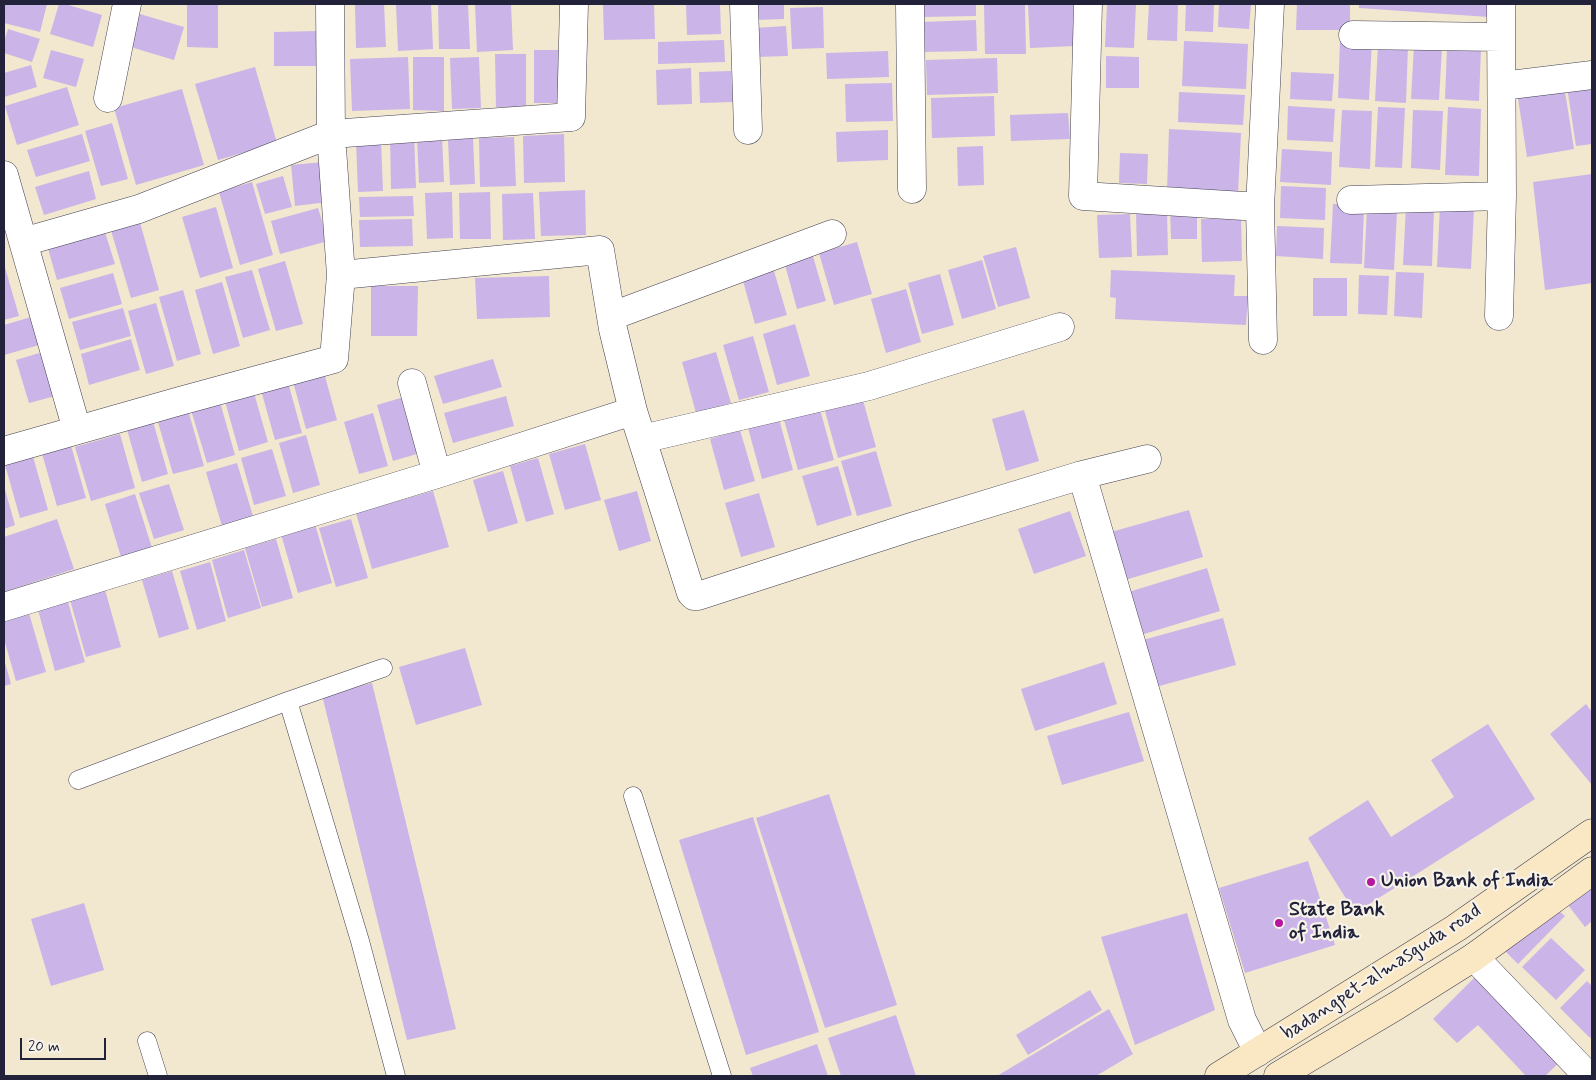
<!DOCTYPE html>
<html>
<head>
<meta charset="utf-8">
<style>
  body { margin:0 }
  #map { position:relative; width:1596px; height:1080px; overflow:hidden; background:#f2e7cf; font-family:Mynerve,sans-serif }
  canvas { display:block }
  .frame { position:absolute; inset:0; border:5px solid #22223b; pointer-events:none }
  .scale { position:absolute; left:20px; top:1038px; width:86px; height:22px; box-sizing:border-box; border:2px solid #22223b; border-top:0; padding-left:6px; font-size:15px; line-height:18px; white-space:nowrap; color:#22223b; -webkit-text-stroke:4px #f7f3e8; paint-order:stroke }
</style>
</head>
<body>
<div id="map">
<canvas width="1596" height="1080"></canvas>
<div class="frame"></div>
<div class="scale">20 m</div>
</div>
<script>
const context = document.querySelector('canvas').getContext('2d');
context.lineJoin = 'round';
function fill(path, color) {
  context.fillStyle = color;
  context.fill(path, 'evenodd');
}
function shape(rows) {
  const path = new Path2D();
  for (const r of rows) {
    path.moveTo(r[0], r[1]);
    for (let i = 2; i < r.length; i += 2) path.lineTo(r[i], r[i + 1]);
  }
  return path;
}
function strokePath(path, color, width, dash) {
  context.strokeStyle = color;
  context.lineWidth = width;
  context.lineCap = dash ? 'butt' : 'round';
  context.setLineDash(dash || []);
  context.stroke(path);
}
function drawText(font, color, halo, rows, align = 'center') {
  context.font = font + ' Mynerve,sans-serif';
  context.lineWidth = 4.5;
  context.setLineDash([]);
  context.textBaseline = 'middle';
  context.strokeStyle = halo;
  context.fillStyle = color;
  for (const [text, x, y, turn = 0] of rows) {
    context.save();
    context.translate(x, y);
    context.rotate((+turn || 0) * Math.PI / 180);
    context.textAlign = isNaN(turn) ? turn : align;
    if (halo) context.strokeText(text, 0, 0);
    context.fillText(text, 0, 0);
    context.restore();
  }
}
const building = shape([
  [4,4,47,4,40,32,4,23],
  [59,4,65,4,102,15,93,47,50,34],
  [187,4,218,4,218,48,187,47],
  [355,4,384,4,386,47,356,48],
  [396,4,431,4,433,49,398,51],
  [438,4,468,4,470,49,439,49],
  [475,4,511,4,513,50,477,52],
  [603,4,654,4,655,39,604,40],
  [686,4,720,4,721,34,687,35],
  [754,4,784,4,784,19,755,20],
  [921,4,976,4,976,16,922,17],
  [984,4,1025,4,1026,54,985,54],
  [1028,4,1073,4,1075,46,1030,48],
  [1107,4,1136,4,1134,48,1105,47],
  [1149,4,1178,4,1177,41,1147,40],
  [1186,4,1214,4,1213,32,1185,31],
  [1219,4,1251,4,1249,29,1218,27],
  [1297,4,1350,4,1350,30,1296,30],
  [1359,4,1489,4,1489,17,1359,8],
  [823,7,824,48,792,49,790,8],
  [133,12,184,27,174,60,124,45],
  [976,20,977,51,922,52,921,22],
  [786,26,788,56,755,57,754,28],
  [8,29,40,39,32,62,4,53,4,42],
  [318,31,318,66,274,66,274,32],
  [724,40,725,62,658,64,658,42],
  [1340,40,1372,41,1369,100,1338,98],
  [1184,41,1248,44,1246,89,1182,86],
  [1378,45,1408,46,1406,103,1375,101],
  [1414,46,1442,47,1439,100,1411,99],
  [1447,47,1481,48,1479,101,1445,99],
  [51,50,84,59,76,87,43,78],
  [534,50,565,50,564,103,534,103],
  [888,51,889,77,827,79,826,53],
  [495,54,526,54,526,107,496,107],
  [1106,56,1139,57,1139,88,1106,88],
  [408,57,410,109,352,111,350,59],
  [413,57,444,57,444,111,413,110],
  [479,57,481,108,452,109,450,58],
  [997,58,998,93,927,95,926,60],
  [31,65,37,87,4,97,4,73],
  [255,67,277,143,218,160,195,84],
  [691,68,692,104,657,105,656,70],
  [731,71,733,102,700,103,699,72],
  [1291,72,1334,74,1332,101,1290,99],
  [1566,80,1592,80,1592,144,1576,146],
  [892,83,893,121,846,122,845,84],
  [1564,85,1574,149,1527,157,1517,92],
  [67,87,79,125,17,145,5,106],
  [182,89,204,165,136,185,114,108],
  [1179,92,1245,95,1243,125,1178,122],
  [994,96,995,136,932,138,931,98],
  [1288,106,1335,109,1333,142,1287,140],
  [1378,107,1405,108,1402,168,1375,167],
  [1448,107,1481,109,1479,176,1445,175],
  [1342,110,1372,111,1370,169,1339,167],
  [1413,110,1443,111,1440,170,1411,168],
  [1068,113,1070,139,1011,141,1010,115],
  [112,123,128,179,101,186,85,131],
  [1169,129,1241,133,1238,194,1167,191],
  [888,130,888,160,837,162,836,132],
  [414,133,416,188,391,189,390,134],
  [82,134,90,161,36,177,27,150],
  [564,134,565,182,524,183,523,136],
  [442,136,444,182,419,183,417,137],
  [514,137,516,186,480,187,479,138],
  [473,138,475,184,450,185,448,139],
  [356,141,381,141,383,191,358,192],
  [983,146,984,185,958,186,957,147],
  [1282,149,1332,152,1331,185,1280,182],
  [1120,153,1148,154,1147,184,1119,183],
  [324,162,328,202,295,206,291,165],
  [89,171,96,199,44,215,35,187],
  [1592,174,1592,283,1545,290,1533,182],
  [283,176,292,207,265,214,256,184],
  [252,182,273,255,240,265,219,192],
  [1281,186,1326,188,1325,220,1280,218],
  [585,190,586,235,541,236,539,192],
  [452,192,453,238,427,239,425,193],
  [490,192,491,239,460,239,459,193],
  [533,193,535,239,503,240,502,194],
  [413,196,414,216,360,217,359,197],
  [1333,204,1364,206,1362,264,1330,263],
  [1406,206,1434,208,1432,266,1403,265],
  [1440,206,1474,208,1471,269,1437,267],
  [216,207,233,268,200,278,182,217],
  [318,208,328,241,280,254,271,221],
  [1170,208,1197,208,1197,239,1171,239],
  [1367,209,1397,211,1394,270,1364,268],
  [1167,210,1168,255,1137,256,1136,211],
  [1130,214,1132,257,1099,258,1097,215],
  [1241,218,1242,261,1202,262,1201,219],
  [139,219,159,290,131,298,110,227],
  [412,219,413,246,360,247,359,220],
  [1277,226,1324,228,1323,259,1276,256],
  [104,229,115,264,57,280,47,245],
  [857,242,872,294,834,305,819,253],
  [1016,247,1030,298,998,307,983,256],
  [812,253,826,301,797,309,784,261],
  [982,260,996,309,962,319,948,270],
  [285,261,303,324,276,331,258,269],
  [771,261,787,315,755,324,740,270],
  [4,264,19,316,4,320],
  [252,270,270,330,243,338,225,277],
  [1111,270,1235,275,1234,296,1248,296,1246,325,1115,319,1116,298,1110,297],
  [1396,272,1424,273,1422,318,1394,316],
  [113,273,122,304,69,319,60,288],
  [940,274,954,325,922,334,908,283],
  [1359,275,1389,276,1387,315,1358,314],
  [549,276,550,317,477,319,475,278],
  [1313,278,1347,278,1347,316,1313,316],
  [222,282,240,346,213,354,195,290],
  [371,286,418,286,417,336,371,336],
  [906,289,921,342,886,353,871,299],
  [183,290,201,354,177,361,159,297],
  [156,303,174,366,146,374,128,311],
  [123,308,131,336,80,350,72,322],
  [31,317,39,345,4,355,4,325],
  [795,324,810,376,777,385,763,334],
  [753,336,769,392,739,400,723,345],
  [131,339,140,370,89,385,81,354],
  [46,351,59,395,29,403,16,360],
  [716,352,731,403,696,413,682,362],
  [493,359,502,387,443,404,434,376],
  [323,369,337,420,306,429,292,378],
  [286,375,302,433,275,440,259,383],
  [252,386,268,442,239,451,223,394],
  [861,393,876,447,838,458,823,404],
  [506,396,514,426,453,443,444,413],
  [404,397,420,453,393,461,377,405],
  [220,402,235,455,207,463,191,410],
  [819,406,834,460,798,470,783,416],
  [188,410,204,466,173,474,157,419],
  [1024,410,1039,461,1006,471,992,419],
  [373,413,388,466,359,474,344,422],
  [152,418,168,474,142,482,126,426],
  [779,419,793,470,762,479,748,428],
  [740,430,755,481,724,490,710,439],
  [120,434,135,488,91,501,75,447],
  [306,435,320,485,293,493,279,443],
  [70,442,86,498,57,506,41,450],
  [585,444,601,500,565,510,549,454],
  [272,449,286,496,254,505,241,458],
  [876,451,892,506,857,516,841,461],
  [32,453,48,510,20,518,4,461],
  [538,458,554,514,526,522,510,466],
  [237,463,253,516,222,526,206,472],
  [838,466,852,515,817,526,802,476],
  [503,471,518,523,488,532,473,480],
  [169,484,184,530,154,539,139,493],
  [4,486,15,525,4,529],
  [433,491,449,547,372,569,356,513],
  [637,491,651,541,619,551,604,500],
  [759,493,775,547,741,557,725,503],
  [135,494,152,548,121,557,105,504],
  [1189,510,1203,557,1118,582,1104,534],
  [1070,511,1086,556,1034,574,1018,529],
  [57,519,74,569,4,592,4,537],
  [351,519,368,578,336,587,319,528],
  [315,524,332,583,298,593,281,534],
  [276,539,293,598,262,607,245,548],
  [244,550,261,608,228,618,212,560],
  [210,562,226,621,197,630,180,571],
  [1207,568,1220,611,1134,637,1122,594],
  [172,571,189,629,159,638,142,580],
  [104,586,121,647,86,657,69,596],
  [68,602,85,662,55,671,38,610],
  [29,613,46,672,16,681,4,639,4,620],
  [1223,618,1236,665,1152,688,1139,641],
  [465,648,482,705,416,725,399,667],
  [4,659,11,684,4,686],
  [1104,662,1117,704,1035,731,1021,689],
  [372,683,456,1029,407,1040,322,695],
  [1586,704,1592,712,1592,785,1550,734],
  [1129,712,1144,761,1062,785,1047,736],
  [1488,724,1535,799,1355,913,1308,838,1368,800,1391,837,1454,797,1431,760],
  [829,794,897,1005,825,1028,756,818],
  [753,817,819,1032,746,1055,679,840],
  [1308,861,1335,945,1245,973,1219,888],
  [1592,885,1592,921,1585,927,1568,905],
  [84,903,104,970,51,986,31,919],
  [1552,905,1565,916,1518,964,1500,946],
  [1187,913,1215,1010,1135,1045,1101,937],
  [1551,938,1585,970,1556,1000,1522,967],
  [1481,971,1564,1058,1545,1076,1526,1076,1478,1025,1457,1043,1433,1019],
  [1587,981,1592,986,1592,1036,1590,1038,1560,1008],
  [1090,990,1102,1010,1028,1055,1016,1035],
  [1109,1009,1133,1054,1096,1076,997,1076],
  [896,1015,916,1076,841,1076,828,1038],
  [817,1044,828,1076,753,1076,750,1068]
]);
const lane = shape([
  [288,701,360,941,396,1076],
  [78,780,288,701,383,668],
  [633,796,722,1076],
  [147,1041,158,1076]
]);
const street = shape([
  [330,4,331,134,341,275],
  [744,4,748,130],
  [910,4,912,189],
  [1088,4,1083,196,1260,207],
  [1353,35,1501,37],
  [1502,86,1592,75],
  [108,98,127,4],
  [4,175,77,430],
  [1351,200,1502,196,1501,4],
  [23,242,139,209,331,134,571,117,574,4],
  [612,316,832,234],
  [1499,316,1502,196],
  [1263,340,1260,207,1270,4],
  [412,383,437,474],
  [642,439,869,386,1060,327],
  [4,451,180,401,334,359,341,275,600,250,613,329,633,411],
  [1082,475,1242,1020,1258,1052],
  [4,607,437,474,633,411,691,593,694,596,698,596,911,527,1082,475,1147,459],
  [1474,957,1588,1076]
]);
const secondary = shape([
  [1219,1076,1456,928,1592,833],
  [1278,1076,1396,1006,1474,957,1592,871]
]);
const markers = [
  [1371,882,5,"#b5179e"],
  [1279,923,5,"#b5179e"]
];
const poiNames = [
  ["Union Bank of India",1381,882],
  ["State Bank",1289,911],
  ["of India",1289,934]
];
const streetNames = [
  ["badangpet-almasguda road",1382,973,-33]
];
fill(building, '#cbb4e7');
strokePath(lane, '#414051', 19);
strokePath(street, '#414051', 29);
strokePath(secondary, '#414051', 29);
strokePath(lane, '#fff', 18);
strokePath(street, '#fff', 28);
strokePath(secondary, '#fae7c3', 28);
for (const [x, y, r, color] of markers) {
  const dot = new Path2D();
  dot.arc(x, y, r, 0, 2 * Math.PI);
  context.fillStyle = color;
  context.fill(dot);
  strokePath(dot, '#f7f3e8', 2);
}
drawText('bold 20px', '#22223b', '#f7f3e8', poiNames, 'left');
drawText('20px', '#22223b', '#f7f3e8', streetNames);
</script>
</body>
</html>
